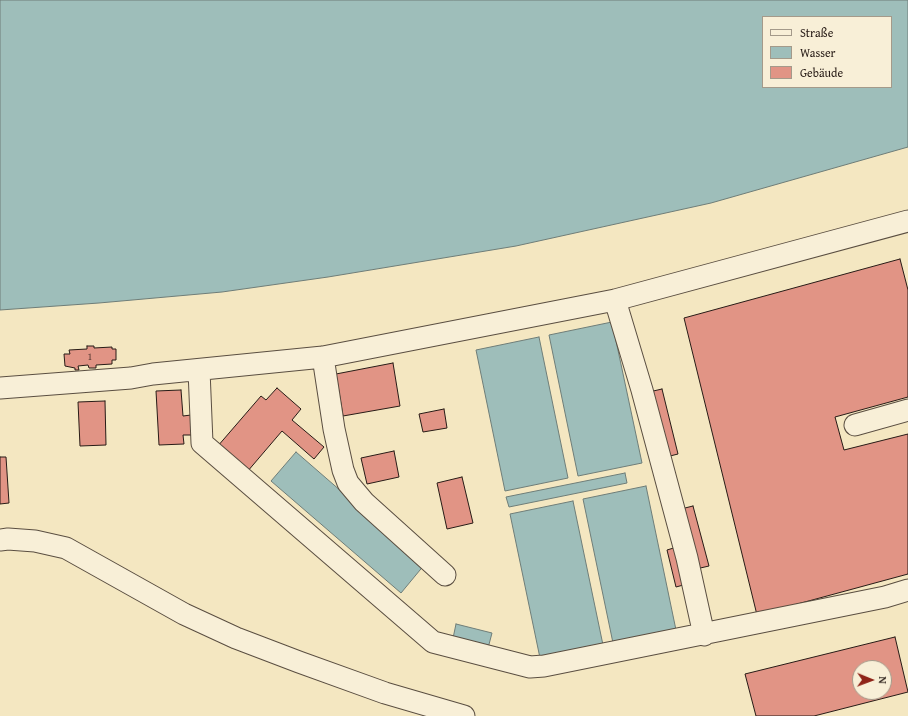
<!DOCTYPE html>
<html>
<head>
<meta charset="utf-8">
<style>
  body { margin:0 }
  #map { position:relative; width:908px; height:716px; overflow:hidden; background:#f4e7c1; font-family:"Gentium Book Plus",serif }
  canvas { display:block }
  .legend { position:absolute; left:762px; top:16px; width:130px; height:72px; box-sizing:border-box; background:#f8efd7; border:1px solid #a49a8a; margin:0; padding:5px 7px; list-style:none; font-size:12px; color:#271b16 }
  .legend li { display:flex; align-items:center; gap:8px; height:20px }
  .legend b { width:20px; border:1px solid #a49a8a }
  .north { position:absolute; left:852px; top:660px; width:40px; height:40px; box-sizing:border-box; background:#f8efd7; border:1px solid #a49a8a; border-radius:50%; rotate:91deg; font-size:11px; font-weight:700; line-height:16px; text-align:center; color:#271b16 }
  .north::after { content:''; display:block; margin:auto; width:14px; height:18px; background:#8f2418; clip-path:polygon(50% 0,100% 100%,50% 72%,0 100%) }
</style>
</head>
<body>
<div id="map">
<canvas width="908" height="716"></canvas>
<ul class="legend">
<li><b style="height:5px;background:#f8efd7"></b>Straße</li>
<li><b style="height:11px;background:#9ebeba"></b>Wasser</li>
<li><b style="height:11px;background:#e19485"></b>Gebäude</li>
</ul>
<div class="north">N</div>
</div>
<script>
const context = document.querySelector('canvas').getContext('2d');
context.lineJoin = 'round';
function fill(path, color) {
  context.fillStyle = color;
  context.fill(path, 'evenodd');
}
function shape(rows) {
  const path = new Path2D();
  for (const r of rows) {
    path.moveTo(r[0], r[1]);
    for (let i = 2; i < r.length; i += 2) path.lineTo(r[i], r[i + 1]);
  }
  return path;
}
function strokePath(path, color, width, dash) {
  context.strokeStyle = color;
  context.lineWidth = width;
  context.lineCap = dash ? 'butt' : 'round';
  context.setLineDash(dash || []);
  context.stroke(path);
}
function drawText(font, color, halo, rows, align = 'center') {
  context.font = font + ' "Gentium Book Plus",serif';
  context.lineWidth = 3.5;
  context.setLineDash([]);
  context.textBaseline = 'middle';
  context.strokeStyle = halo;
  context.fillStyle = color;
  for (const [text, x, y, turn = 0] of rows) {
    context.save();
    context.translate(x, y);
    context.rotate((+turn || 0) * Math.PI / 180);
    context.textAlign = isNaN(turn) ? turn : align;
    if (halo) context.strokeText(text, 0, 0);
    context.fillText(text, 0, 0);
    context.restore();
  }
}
const water = shape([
  [0,0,908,0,908,147,711,203,516,246,328,277,222,292,99,303,0,310,0,0],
  [763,17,891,17,891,87,763,87,763,17],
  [612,322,642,463,578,476,549,335,612,322],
  [539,337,568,478,505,491,476,350,539,337],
  [296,452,425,564,401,593,271,481,296,452],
  [625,473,627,483,509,507,506,497,625,473],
  [646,486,676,630,613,643,583,499,646,486],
  [573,501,603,645,540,658,510,514,573,501],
  [456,624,492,633,487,652,452,643,456,624]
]);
const building = shape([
  [900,259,908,290,908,397,835,417,844,450,908,434,908,574,757,615,684,318,900,259],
  [87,346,94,346,94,348,112,347,112,349,116,349,116,360,112,360,112,364,96,365,96,368,89,368,88,365,78,366,79,370,75,370,75,368,65,366,64,354,70,354,69,350,87,349,87,346],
  [393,363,400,406,343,416,336,374,393,363],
  [277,388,301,409,292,420,324,447,314,459,282,431,247,472,217,447,261,396,266,400,277,388],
  [662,389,678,454,666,457,649,392,662,389],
  [181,390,183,416,191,415,192,435,183,435,184,444,159,445,156,391,181,390],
  [105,401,106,445,80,446,78,402,105,401],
  [444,409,447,428,423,432,419,414,444,409],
  [394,451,399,477,367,484,361,458,394,451],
  [0,457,6,457,9,503,0,504,0,457],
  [462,477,473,523,447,529,437,483,462,477],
  [693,506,709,566,696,569,681,509,693,506],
  [677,547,687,584,676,587,667,550,677,547],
  [895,637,908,692,814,716,756,716,745,674,895,637],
  [860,668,884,668,884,692,860,692,860,668]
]);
const minor = shape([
  [615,300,642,390,687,558,704,635],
  [323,357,334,429,343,470,348,483,364,502,445,575],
  [199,370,202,443,433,642,530,667,544,666,885,597,908,590],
  [0,388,131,378,153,374,323,357,615,300,908,221],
  [855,425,908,410],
  [0,540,8,539,35,541,66,548,184,614,236,638,299,662,385,693,464,716]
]);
const numberNames = [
  ["1",90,357]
];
fill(water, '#9ebeba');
strokePath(water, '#6e7d78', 1);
fill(building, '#e19485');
strokePath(building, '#271b16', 1);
strokePath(minor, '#5a4e41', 23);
strokePath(minor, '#f8efd7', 21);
drawText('10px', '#563932', null, numberNames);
</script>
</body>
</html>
